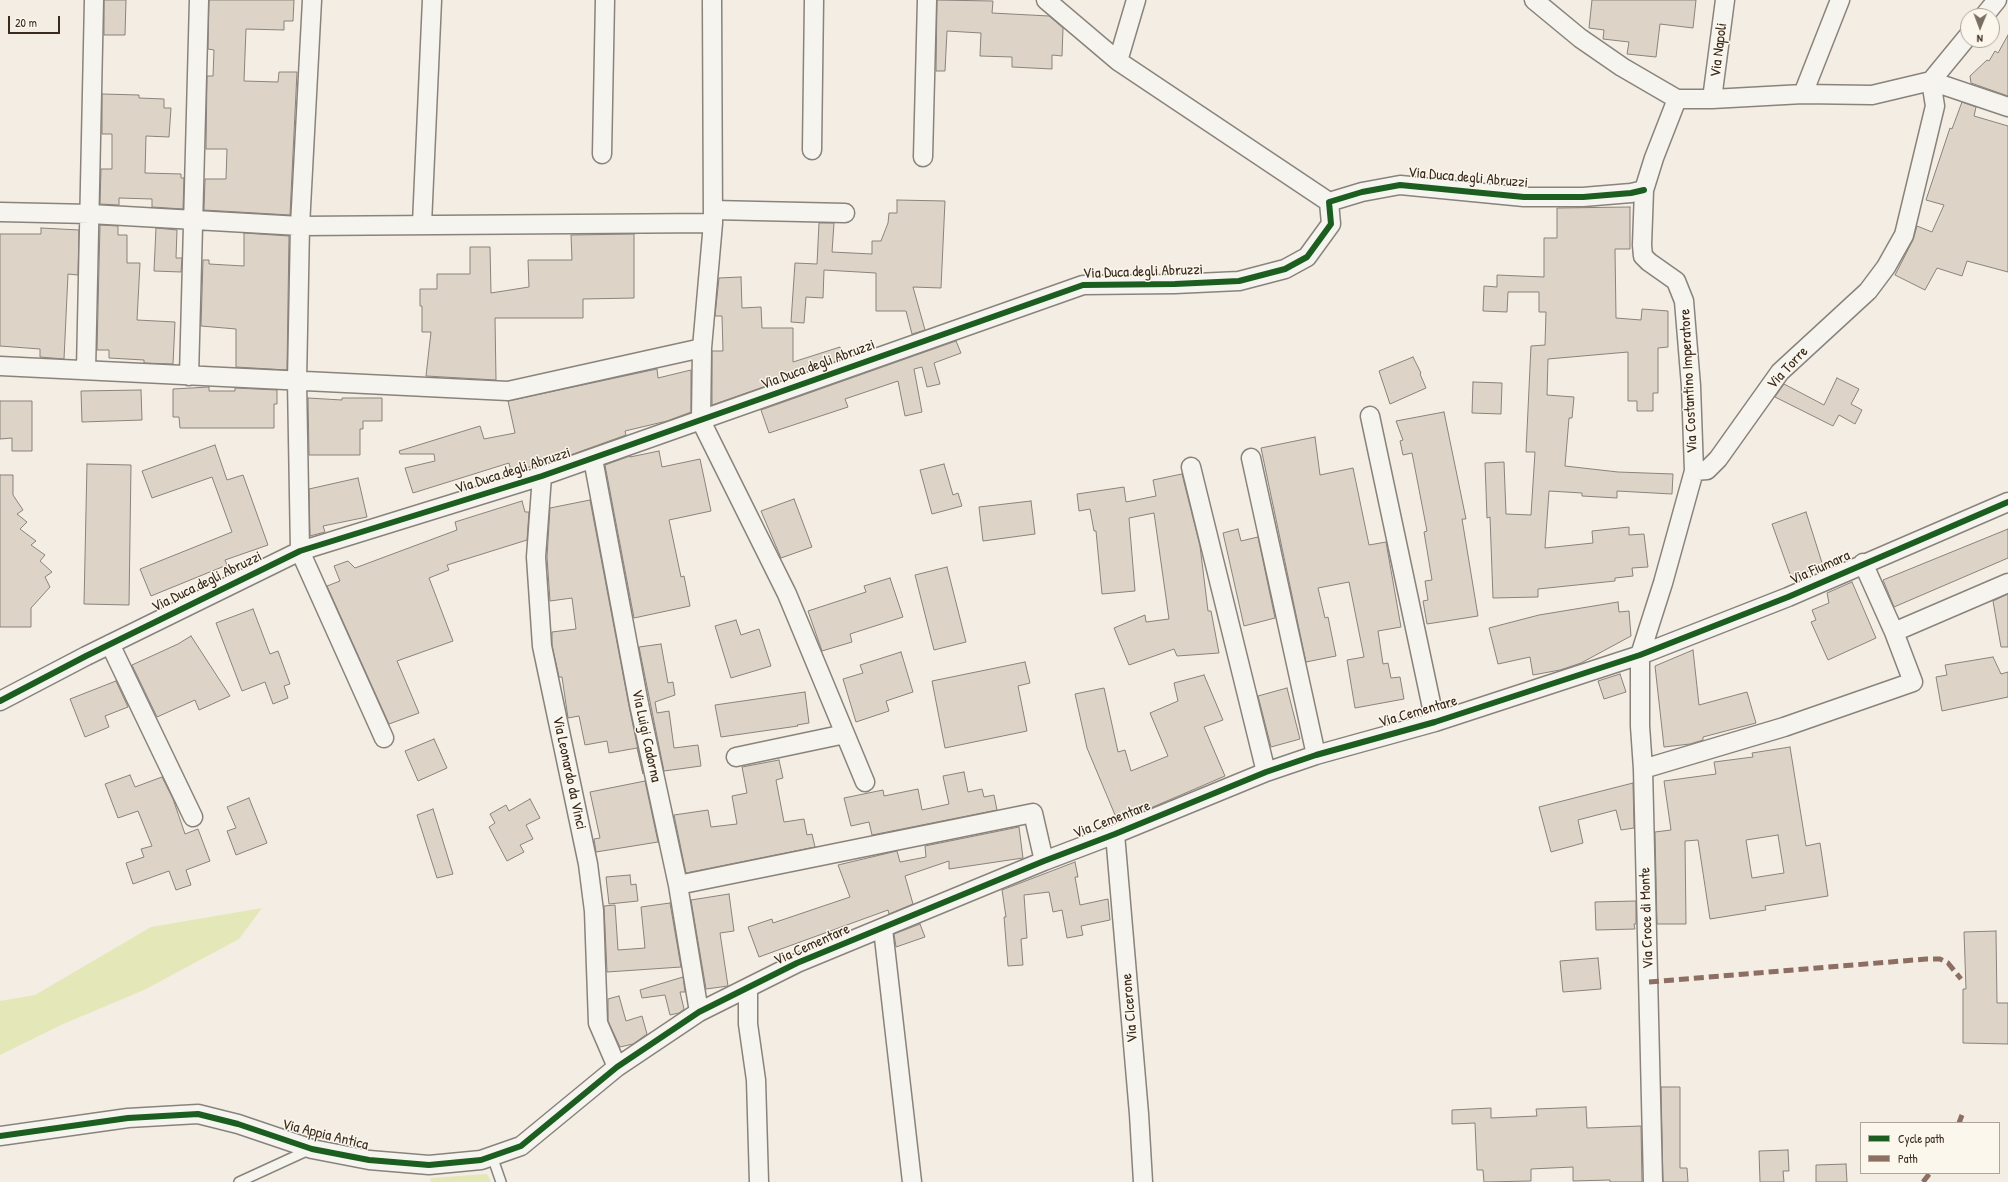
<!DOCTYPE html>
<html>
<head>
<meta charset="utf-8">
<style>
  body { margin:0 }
  #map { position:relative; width:2008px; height:1182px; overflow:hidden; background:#f3ede3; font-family:"Patrick Hand",sans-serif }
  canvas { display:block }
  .legend { position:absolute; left:1860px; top:1122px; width:140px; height:52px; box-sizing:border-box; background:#fbf7ec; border:1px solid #aea59a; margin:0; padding:5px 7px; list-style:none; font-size:12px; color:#3b2a1e }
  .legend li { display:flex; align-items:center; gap:8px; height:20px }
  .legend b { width:20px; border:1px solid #aea59a }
  .north { position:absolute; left:1960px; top:8px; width:40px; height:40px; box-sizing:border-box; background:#fbf7ec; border:1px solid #aea59a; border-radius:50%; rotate:181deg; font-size:11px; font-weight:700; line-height:16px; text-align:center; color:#3b2a1e }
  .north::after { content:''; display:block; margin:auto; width:14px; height:18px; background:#7b6e63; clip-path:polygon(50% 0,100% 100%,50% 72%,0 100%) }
  .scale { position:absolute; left:8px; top:16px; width:52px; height:18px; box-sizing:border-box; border:2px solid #3b2a1e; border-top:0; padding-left:5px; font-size:12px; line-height:14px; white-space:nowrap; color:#3b2a1e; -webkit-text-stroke:3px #fbf7ec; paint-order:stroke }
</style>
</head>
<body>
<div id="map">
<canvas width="2008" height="1182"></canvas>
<ul class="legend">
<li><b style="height:5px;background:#1b5e20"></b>Cycle path</li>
<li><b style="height:5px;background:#8d6e63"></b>Path</li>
</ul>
<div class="north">N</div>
<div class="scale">20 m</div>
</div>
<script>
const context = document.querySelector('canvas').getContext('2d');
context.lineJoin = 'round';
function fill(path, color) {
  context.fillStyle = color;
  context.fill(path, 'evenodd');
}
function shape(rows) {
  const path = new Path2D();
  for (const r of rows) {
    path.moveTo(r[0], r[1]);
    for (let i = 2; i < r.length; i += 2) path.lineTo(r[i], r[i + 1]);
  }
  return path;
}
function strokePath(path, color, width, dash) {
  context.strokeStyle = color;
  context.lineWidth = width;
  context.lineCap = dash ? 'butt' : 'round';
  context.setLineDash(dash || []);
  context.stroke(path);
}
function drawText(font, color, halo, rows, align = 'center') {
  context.font = font + ' "Patrick Hand",sans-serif';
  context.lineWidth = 3;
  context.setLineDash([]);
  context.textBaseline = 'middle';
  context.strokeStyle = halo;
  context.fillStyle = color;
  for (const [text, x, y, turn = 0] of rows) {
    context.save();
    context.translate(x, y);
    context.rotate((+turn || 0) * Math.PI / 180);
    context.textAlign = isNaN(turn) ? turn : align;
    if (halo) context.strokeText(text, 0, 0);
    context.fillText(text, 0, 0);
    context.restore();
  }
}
const green = shape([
  [262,908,239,939,144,990,63,1024,0,1055,0,1001,35,995,151,927],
  [487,1174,491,1182,430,1182,431,1178]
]);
const building = shape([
  [104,0,126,0,125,35,104,35,104,0],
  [209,0,294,0,293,21,284,21,284,30,246,29,244,81,278,82,279,72,297,72,290,215,204,210,205,179,226,179,227,149,206,149,207,76,213,76,214,50,208,49,209,0],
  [937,0,993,1,992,13,1049,16,1063,28,1062,56,1052,55,1052,69,1012,67,1012,57,980,56,981,33,947,31,945,71,936,71,937,0],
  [1592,0,1696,0,1693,28,1660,24,1656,57,1627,54,1629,42,1603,39,1604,30,1589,28,1592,0],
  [2008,35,2008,96,1971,83,1970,76,1987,60,1989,61,1995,51,1998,53,2008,35],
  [102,94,139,95,139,98,164,99,164,108,171,108,169,137,146,136,145,173,181,174,181,178,184,178,183,209,152,207,152,199,119,198,119,205,100,204,101,169,112,169,112,134,102,134,102,94],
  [1962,102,1976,107,1974,116,2008,126,2008,272,1967,261,1962,276,1937,268,1925,290,1895,275,1913,240,1917,226,1932,232,1944,205,1926,200,1950,128,1952,129,1962,102],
  [897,200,945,201,941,288,913,287,925,330,912,334,906,311,876,311,876,273,824,270,823,298,806,297,804,323,791,322,795,263,817,264,819,223,834,223,832,252,872,254,872,241,881,241,888,223,889,213,897,213,897,200],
  [1630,207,1630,249,1615,249,1616,318,1641,320,1642,309,1668,311,1668,347,1658,348,1658,393,1653,393,1653,411,1637,411,1637,401,1628,401,1628,352,1548,359,1547,395,1574,397,1572,418,1569,418,1565,466,1618,472,1673,474,1672,494,1617,491,1617,498,1582,496,1582,493,1549,491,1545,548,1593,543,1592,531,1629,527,1629,535,1644,534,1648,567,1632,568,1633,576,1615,578,1615,581,1538,589,1538,597,1493,598,1490,517,1487,518,1485,463,1504,462,1506,514,1531,515,1535,452,1526,452,1531,346,1545,345,1546,312,1539,312,1539,292,1508,292,1507,312,1483,311,1484,286,1497,287,1497,275,1544,277,1544,238,1557,238,1557,208,1630,207],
  [100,225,118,226,118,235,127,235,127,263,140,263,137,320,175,322,173,364,144,363,144,360,109,358,109,350,97,350,100,225],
  [41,228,79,230,78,275,68,274,64,359,40,357,40,349,0,346,0,234,41,234,41,228],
  [156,228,177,230,176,258,182,258,181,272,154,271,156,228],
  [244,233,289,236,287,370,236,367,236,329,201,326,203,260,209,260,209,264,244,266,244,233],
  [634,234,634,298,583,299,583,318,495,318,496,380,426,376,431,332,422,332,422,306,420,306,420,289,437,289,437,274,470,274,470,247,490,247,491,293,529,287,528,260,572,260,571,235,634,234],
  [741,277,742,308,761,307,762,328,793,328,793,362,840,347,843,359,712,405,712,351,723,351,722,316,715,316,719,278,741,277],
  [956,341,961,353,934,363,940,384,927,387,922,367,914,369,922,412,905,416,898,381,845,399,848,407,769,433,761,410,956,341],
  [1413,357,1421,373,1420,374,1426,388,1390,404,1379,371,1413,357],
  [657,369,658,378,691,370,691,412,667,421,625,431,626,435,548,463,511,471,509,463,413,493,405,468,435,461,434,454,400,454,399,451,480,426,484,439,515,433,508,401,657,369],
  [1837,378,1859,389,1851,404,1862,410,1855,424,1839,415,1833,426,1775,397,1784,384,1824,405,1837,378],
  [1473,382,1502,383,1501,414,1472,413,1473,382],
  [209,387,209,391,235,391,235,388,277,390,277,404,274,404,274,428,180,428,179,417,173,417,173,389,209,387],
  [141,390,142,420,82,422,81,391,141,390],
  [308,398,342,400,342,398,382,398,382,421,363,421,363,429,360,429,360,455,309,455,308,398],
  [0,401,32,401,32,451,12,451,12,438,0,439,0,401],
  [1444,412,1466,519,1462,519,1478,616,1427,624,1423,601,1428,600,1425,581,1432,580,1424,532,1427,531,1412,453,1403,455,1400,441,1403,440,1396,421,1444,412],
  [1315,437,1320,475,1353,468,1369,545,1386,542,1401,627,1378,631,1383,664,1388,663,1391,678,1400,677,1404,699,1355,708,1347,660,1364,657,1349,582,1318,588,1325,618,1328,617,1336,656,1306,662,1261,448,1315,437],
  [215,445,227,480,243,475,268,545,225,560,227,565,151,596,140,569,232,532,212,477,152,498,142,471,215,445],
  [659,451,662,467,700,459,711,511,669,520,681,577,684,576,690,606,634,618,605,465,630,456,630,457,659,451],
  [87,464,131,465,129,605,84,604,87,464],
  [944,464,953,495,958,493,962,506,932,514,920,470,944,464],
  [1182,474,1200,546,1208,611,1211,611,1219,653,1177,656,1174,649,1129,665,1114,628,1145,615,1146,622,1169,619,1154,513,1129,518,1135,591,1102,594,1096,531,1094,531,1090,509,1079,511,1077,494,1124,487,1126,502,1156,496,1153,480,1182,474],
  [0,475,13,475,13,495,23,510,17,514,27,522,20,529,36,541,31,545,45,555,40,561,52,572,45,577,50,587,31,608,31,627,0,627,0,475],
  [358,478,367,517,323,526,325,532,310,536,309,489,358,478],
  [794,499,812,547,781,558,761,511,794,499],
  [590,500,629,706,643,774,637,748,609,753,607,741,585,745,579,716,568,718,562,677,559,677,552,645,552,632,576,629,572,598,550,601,547,557,550,508,590,500],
  [522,501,525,512,529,512,527,540,447,565,449,570,429,578,453,641,397,661,419,713,389,724,327,586,340,581,334,566,348,561,355,568,457,530,455,522,522,501],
  [1031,501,1035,534,983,541,979,507,1031,501],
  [1806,512,1823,566,1791,577,1772,524,1806,512],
  [1238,529,1241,541,1258,537,1275,618,1244,626,1223,533,1238,529],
  [2008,529,2008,558,1894,607,1883,580,2008,529],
  [947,567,966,642,934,650,915,575,947,567],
  [890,578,903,617,850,634,852,642,822,651,808,611,866,592,864,586,890,578],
  [1852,582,1876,638,1828,660,1811,622,1816,620,1812,610,1829,603,1827,593,1852,582],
  [2008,594,2008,647,2001,647,1993,601,2008,594],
  [1618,602,1619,612,1629,611,1631,636,1581,663,1560,670,1533,675,1530,657,1498,664,1489,628,1539,615,1618,602],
  [253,609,270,654,278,651,290,684,284,686,288,698,273,704,265,682,242,691,216,623,253,609],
  [736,620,741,635,759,629,771,666,731,678,715,626,736,620],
  [191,636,230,696,199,710,195,700,157,717,132,665,178,644,191,636],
  [661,644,668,683,673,682,675,695,655,702,657,713,669,711,674,748,698,745,701,766,664,771,639,647,661,644],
  [1693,650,1699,705,1747,692,1756,723,1703,737,1703,740,1690,744,1664,747,1655,666,1693,650],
  [901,652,913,692,886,701,889,711,856,722,843,679,863,673,860,665,901,652],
  [1993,657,2001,674,2008,672,2008,697,1942,711,1936,677,1947,675,1945,665,1993,657],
  [1025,662,1030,683,1018,686,1027,731,945,748,932,681,1025,662],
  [1620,674,1626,692,1604,699,1598,681,1620,674],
  [1204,675,1223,720,1204,727,1225,776,1118,822,1087,748,1075,694,1104,688,1118,752,1125,750,1131,771,1168,756,1150,713,1178,701,1174,683,1204,675],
  [116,681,128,707,105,716,109,727,85,737,70,699,116,681],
  [1287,688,1300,739,1271,747,1258,696,1287,688],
  [805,692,809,723,797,725,798,726,721,737,715,705,805,692],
  [434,739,447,768,418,781,405,751,434,739],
  [1790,747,1806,846,1820,843,1828,896,1765,906,1766,910,1710,919,1698,840,1685,841,1686,924,1657,924,1655,832,1671,830,1664,781,1716,774,1714,762,1753,757,1752,753,1790,747],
  [1778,835,1784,873,1752,878,1746,840,1778,835],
  [779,760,783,778,776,780,784,822,804,819,807,835,812,834,815,847,686,873,674,815,708,810,711,827,737,824,732,796,747,793,742,767,779,760],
  [964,772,968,792,982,789,984,797,994,795,997,810,872,835,869,822,851,826,844,798,883,790,884,796,918,789,922,810,949,804,943,776,964,772],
  [130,775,135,787,162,777,173,799,185,834,198,829,210,861,186,870,191,885,176,890,169,871,133,884,126,863,144,857,141,849,152,846,138,811,118,818,105,784,130,775],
  [645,781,658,842,596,852,594,839,600,838,590,792,645,781],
  [1633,783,1634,828,1621,830,1616,810,1578,820,1583,843,1551,852,1539,807,1633,783],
  [249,798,267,843,236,855,227,831,236,828,227,807,249,798],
  [530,799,540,818,526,825,533,839,520,845,524,852,507,861,489,827,495,823,490,814,506,805,509,811,530,799],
  [433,809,453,874,437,878,417,815,433,809],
  [1019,827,1023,858,949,869,949,861,905,876,913,904,889,914,888,910,759,957,748,927,772,919,773,923,850,897,838,865,897,851,900,862,926,857,925,846,1019,827],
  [1075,862,1078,877,1075,877,1080,905,1108,899,1110,920,1081,926,1083,935,1067,938,1062,910,1053,912,1049,892,1024,895,1027,938,1021,939,1023,965,1008,966,1004,917,1006,917,1002,890,1075,862],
  [630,875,631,885,636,884,638,901,609,904,606,877,630,875],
  [729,894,734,931,720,933,728,986,706,989,691,900,729,894],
  [1636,901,1636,924,1634,924,1635,929,1596,930,1595,902,1636,901],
  [670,903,681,967,607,972,604,906,615,905,618,950,645,948,641,907,670,903],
  [920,924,925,937,896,947,894,934,920,924],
  [1996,931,1997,1003,2008,1003,2008,1044,1963,1043,1963,989,1966,989,1964,932,1996,931],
  [1598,958,1601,989,1563,992,1560,961,1598,958],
  [683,977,685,992,680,992,684,1009,679,1013,670,1015,665,995,642,998,640,990,683,977],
  [619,996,626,1021,642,1016,647,1034,633,1044,620,1047,608,1021,608,999,619,996],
  [1661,1087,1680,1087,1680,1168,1687,1168,1688,1182,1663,1182,1661,1087],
  [1586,1107,1587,1128,1641,1126,1642,1182,1610,1182,1610,1180,1573,1181,1573,1167,1531,1169,1531,1181,1484,1182,1483,1170,1477,1170,1475,1123,1452,1124,1452,1110,1491,1108,1491,1118,1537,1116,1536,1109,1586,1107],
  [1788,1150,1789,1171,1783,1171,1784,1182,1760,1182,1759,1151,1788,1150],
  [1846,1164,1847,1182,1816,1182,1816,1165,1846,1164]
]);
const lane = shape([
  [492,1156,501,1182],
  [239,1182,311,1149]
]);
const street = shape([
  [312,0,300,226,297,381,300,551,384,738],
  [712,0,713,223,702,348,701,421,787,594,865,782],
  [1046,0,1118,61,1329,202],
  [1534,0,1580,38,1622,67,1677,99,1712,99,1803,94,1872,95,1931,81],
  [1984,16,1997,0],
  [1118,61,1136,0],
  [1931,81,2008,107],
  [1931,81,1968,36],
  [1803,94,1840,0],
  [1712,99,1725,0],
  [812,150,814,0],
  [602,154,605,0],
  [923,157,927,0],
  [713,210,845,213],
  [0,212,90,214,300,226,713,223],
  [422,224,432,0],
  [0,366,508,391,702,348],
  [86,370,94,0],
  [189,376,199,0],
  [1370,416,1435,722],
  [1251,458,1316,755],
  [593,459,639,704,678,885,699,1012],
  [1191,467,1266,772],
  [1694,471,1707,470,1718,459,1780,372,1868,291,1886,267,1904,235,1935,106,1931,81],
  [542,476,536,557,542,646,588,864,594,911,598,1023,617,1067],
  [1894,632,2008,583],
  [110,644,193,817],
  [0,701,86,656,300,551,542,476,1083,285,1175,284,1239,281,1285,269,1307,257,1331,224,1329,202,1362,192,1400,185,1524,197,1583,197,1631,193,1644,190],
  [736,757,845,734],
  [1643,769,1784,727,1913,682,1894,632,1863,563],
  [1115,834,1139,1114,1143,1182],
  [678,885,1033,813,1044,861],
  [883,929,912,1182],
  [748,989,748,1024,756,1080,759,1182],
  [0,1136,128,1118,198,1114,238,1124,312,1149,369,1160,429,1165,481,1160,521,1146,617,1067,699,1012,797,963,1044,861,1115,834,1266,772,1316,755,1435,722,1640,655,1788,597,2008,502],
  [1653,1182,1643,769,1640,726,1640,655,1663,583,1694,471,1691,386,1684,301,1676,281,1649,262,1643,256,1642,245,1644,190,1654,158,1677,99]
]);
const quiet = shape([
  [1649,982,1926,959,1940,959,1948,963,1961,979],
  [1959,1123,1962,1115],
  [1923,1182,1930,1173]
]);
const cycleway = shape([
  [0,701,86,656,300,551,542,476,1083,285,1175,284,1239,281,1285,269,1307,257,1331,224,1329,202,1362,192,1400,185,1524,197,1583,197,1631,193,1644,190],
  [0,1136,128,1118,198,1114,238,1124,312,1149,369,1160,429,1165,481,1160,521,1146,617,1067,699,1012,797,963,1044,861,1115,834,1266,772,1316,755,1435,722,1640,655,1788,597,2008,502]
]);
const streetNames = [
  ["Via Napoli",1719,50,-83],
  ["Via Duca degli Abruzzi",1468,178,5],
  ["Via Duca degli Abruzzi",1143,272,-2],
  ["Via Duca degli Abruzzi",818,365,-20],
  ["Via Torre",1788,368,-47],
  ["Via Costantino Imperatore",1689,381,-93],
  ["Via Duca degli Abruzzi",513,471,-18],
  ["Via Fiumara",1820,568,-24],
  ["Via Duca degli Abruzzi",207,582,-26],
  ["Via Cementare",1418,712,-16],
  ["Via Luigi Cadorna",646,736,78],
  ["Via Leonardo da Vinci",569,773,78],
  ["Via Cementare",1112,820,-21],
  ["Via Croce di Monte",1647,918,-92],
  ["Via Cementare",812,945,-24],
  ["Via CIcerone",1130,1008,-95],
  ["Via Appia Antica",325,1135,14]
];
fill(green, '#e4e8b9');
fill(building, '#ddd4c7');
strokePath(building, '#89837c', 1);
strokePath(lane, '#89837c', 12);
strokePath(street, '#89837c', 21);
strokePath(lane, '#f6f4ef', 9);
strokePath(street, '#f6f4ef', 18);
strokePath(quiet, '#8d6e63', 5, [10, 5]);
strokePath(cycleway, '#1b5e20', 6);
drawText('15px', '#3b2a1e', '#fbf7ec', streetNames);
</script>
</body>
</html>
